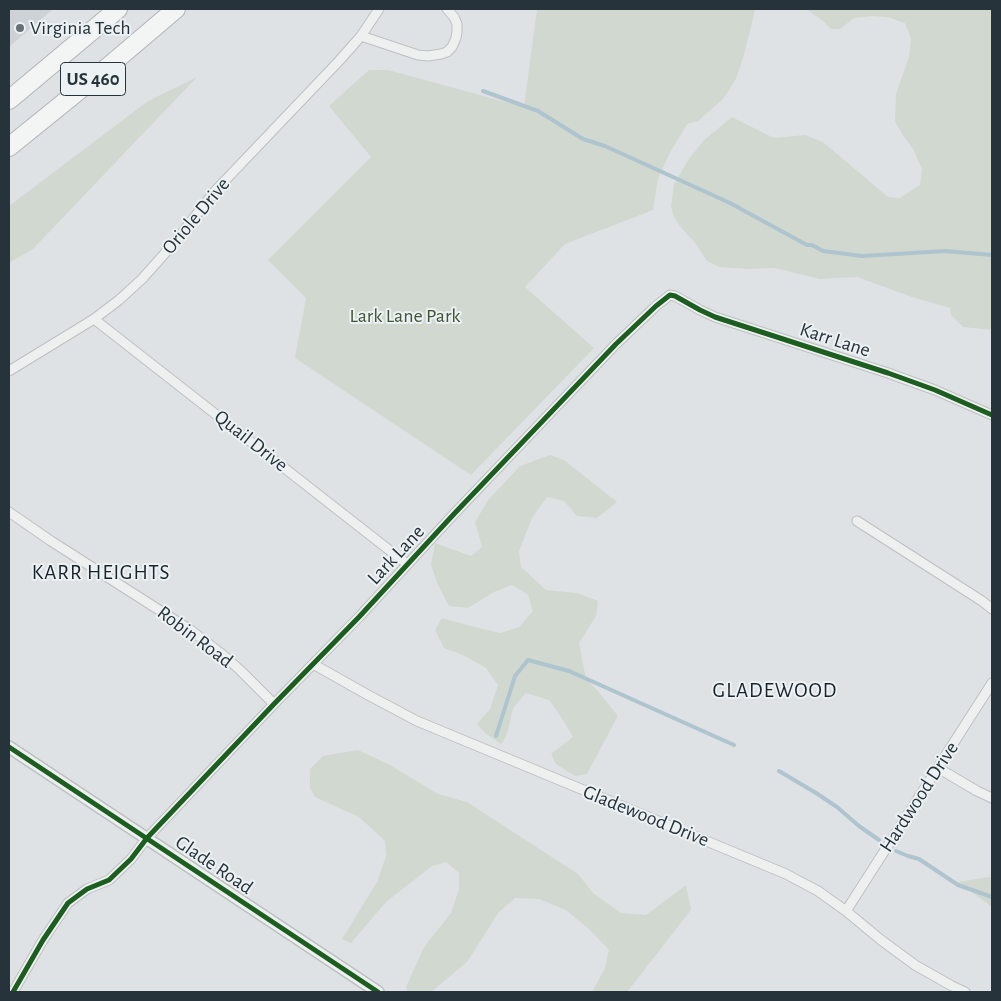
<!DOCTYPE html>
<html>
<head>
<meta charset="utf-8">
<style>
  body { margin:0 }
  #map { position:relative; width:1001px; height:1001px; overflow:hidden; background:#dfe2e4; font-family:"Alegreya Sans",sans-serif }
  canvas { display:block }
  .frame { position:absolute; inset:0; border:10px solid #27333b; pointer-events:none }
</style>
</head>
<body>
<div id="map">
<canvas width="1001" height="1001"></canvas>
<div class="frame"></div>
</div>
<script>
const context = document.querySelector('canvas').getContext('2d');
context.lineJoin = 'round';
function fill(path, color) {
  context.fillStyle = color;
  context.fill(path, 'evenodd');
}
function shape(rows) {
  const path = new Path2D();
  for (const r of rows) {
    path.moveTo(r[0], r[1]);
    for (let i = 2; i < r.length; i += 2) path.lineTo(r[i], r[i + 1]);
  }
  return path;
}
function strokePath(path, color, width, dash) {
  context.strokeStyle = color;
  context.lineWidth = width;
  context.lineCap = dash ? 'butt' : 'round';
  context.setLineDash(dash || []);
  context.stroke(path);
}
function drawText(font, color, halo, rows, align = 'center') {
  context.font = font + ' "Alegreya Sans",sans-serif';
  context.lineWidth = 4;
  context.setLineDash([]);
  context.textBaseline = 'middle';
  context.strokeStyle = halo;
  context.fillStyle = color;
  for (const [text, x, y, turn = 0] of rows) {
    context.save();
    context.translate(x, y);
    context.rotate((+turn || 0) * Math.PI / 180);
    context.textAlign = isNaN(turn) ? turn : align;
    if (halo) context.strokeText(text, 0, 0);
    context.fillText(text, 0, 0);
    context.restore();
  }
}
const built = shape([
  [9,9,53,9,9,47]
]);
const green = shape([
  [537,9,755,9,755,10,744,55,736,79,723,99,698,121,687,124,671,151,658,178,653,210,565,244,525,287,594,348,471,475,295,358,306,298,268,260,371,157,329,106,369,70,388,70,524,107],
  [806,9,992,9,992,330,963,327,951,315,950,308,912,297,857,277,820,279,775,268,749,269,719,267,707,261,695,243,679,225,673,215,671,206,674,184,689,159,703,141,732,117,774,138,805,135,823,142,888,197,900,198,920,185,922,169,913,149,902,134,895,121,896,94,909,57,911,39,905,23,887,17,872,16,854,18,840,29,831,29,823,21],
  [197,77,33,249,9,263,9,206,148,101],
  [550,455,564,460,617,502,597,518,577,516,564,501,547,497,532,518,519,551,521,567,546,590,577,593,598,601,596,616,579,643,586,679,597,690,618,716,587,774,575,776,556,764,551,754,573,737,560,715,549,700,526,693,513,708,507,734,501,744,486,734,477,724,490,709,498,685,486,668,465,656,444,648,435,630,442,618,467,625,500,633,519,627,533,611,528,595,512,585,494,592,468,608,449,606,438,585,431,565,435,543,471,556,482,547,475,522,489,499,520,466],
  [358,750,390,765,438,794,467,802,578,874,593,893,621,913,646,915,686,885,691,910,627,992,592,992,605,968,609,950,590,930,566,910,539,899,515,898,499,912,467,962,431,992,407,992,406,987,424,947,451,913,459,889,459,873,446,862,432,866,386,902,351,943,342,939,377,882,386,856,385,841,359,817,315,797,310,788,310,769,323,756],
  [988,877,992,878,992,907,958,882]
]);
const stream = shape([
  [483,91,538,111,583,139,605,146,730,203,807,245,812,245,823,251,862,256,945,251,992,255],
  [496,736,515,676,528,660,569,671,734,745],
  [779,771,816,793,837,807,859,826,879,840],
  [896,851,908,856,919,859,958,885,992,897]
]);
const minor = shape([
  [361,36,418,55,428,56,441,54,447,52,452,47,456,38,457,31,457,24,454,17,447,9],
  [94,319,407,564],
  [9,371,94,319,119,300,142,279,175,242,215,191,339,61,361,36,379,9],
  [9,512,51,541,192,631,223,655,240,670,274,704],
  [857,521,982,601,992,609],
  [313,664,368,695,417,721,786,874,818,891,846,911,881,940,915,965,952,986,965,992],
  [938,768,977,791,992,798],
  [846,911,992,683],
  [13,992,43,940,68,903,87,889,109,880,131,859,147,838,274,704,359,617,453,515,616,344,656,306,670,295,675,296,700,310,715,317,888,373,935,390,992,415]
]);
const tertiary = shape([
  [9,747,378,992]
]);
const motorway = shape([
  [9,100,118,9],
  [9,147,103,71,176,9]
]);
const cycleway = shape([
  [9,747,378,992],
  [13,992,43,940,68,903,87,889,109,880,131,859,147,838,274,704,359,617,453,515,616,344,656,306,670,295,675,296,700,310,715,317,888,373,935,390,992,415]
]);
const markers = [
  [20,28,5,"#677076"]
];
const shields = [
  [93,79,65]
];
const shieldNames = [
  ["US 460",93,79]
];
const poiNames = [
  ["Virginia Tech",30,28]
];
const streetNames = [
  ["Oriole Drive",196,216,-50],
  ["Karr Lane",835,340,18],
  ["Quail Drive",251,441,38],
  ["Lark Lane",396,555,-47],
  ["Robin Road",195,637,37],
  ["Hardwood Drive",919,797,-57],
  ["Gladewood Drive",646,816,22],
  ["Glade Road",214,865,34]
];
const parkNames = [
  ["Lark Lane Park",405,316]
];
const neighbourhoodNames = [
  ["KARR HEIGHTS",101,573],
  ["GLADEWOOD",775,691]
];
fill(built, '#cdd2d7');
fill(green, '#d1d8cf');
strokePath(stream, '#aec4ce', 4);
strokePath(minor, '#bdc0c2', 11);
strokePath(tertiary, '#bdc0c2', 14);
strokePath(motorway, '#b1b5b8', 20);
strokePath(minor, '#eef0f0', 9);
strokePath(tertiary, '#eef0f0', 11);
strokePath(motorway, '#f3f4f4', 18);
strokePath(cycleway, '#1b5e20', 5);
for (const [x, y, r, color] of markers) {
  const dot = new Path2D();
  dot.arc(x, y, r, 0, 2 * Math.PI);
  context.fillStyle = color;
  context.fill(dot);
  strokePath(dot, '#ecf1f4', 2);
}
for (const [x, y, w] of shields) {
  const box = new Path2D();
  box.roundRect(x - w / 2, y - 16.5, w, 33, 4);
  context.fillStyle = '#ecf1f4';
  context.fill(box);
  strokePath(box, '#27333b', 1);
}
drawText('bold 19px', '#27333b', null, shieldNames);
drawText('20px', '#27333b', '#ecf1f4', poiNames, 'left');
drawText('20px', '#27333b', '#ecf1f4', streetNames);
drawText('20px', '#425635', '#ecf1f4', parkNames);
context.letterSpacing = '1px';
drawText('21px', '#19232c', '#ecf1f4', neighbourhoodNames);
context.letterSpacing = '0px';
</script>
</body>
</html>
